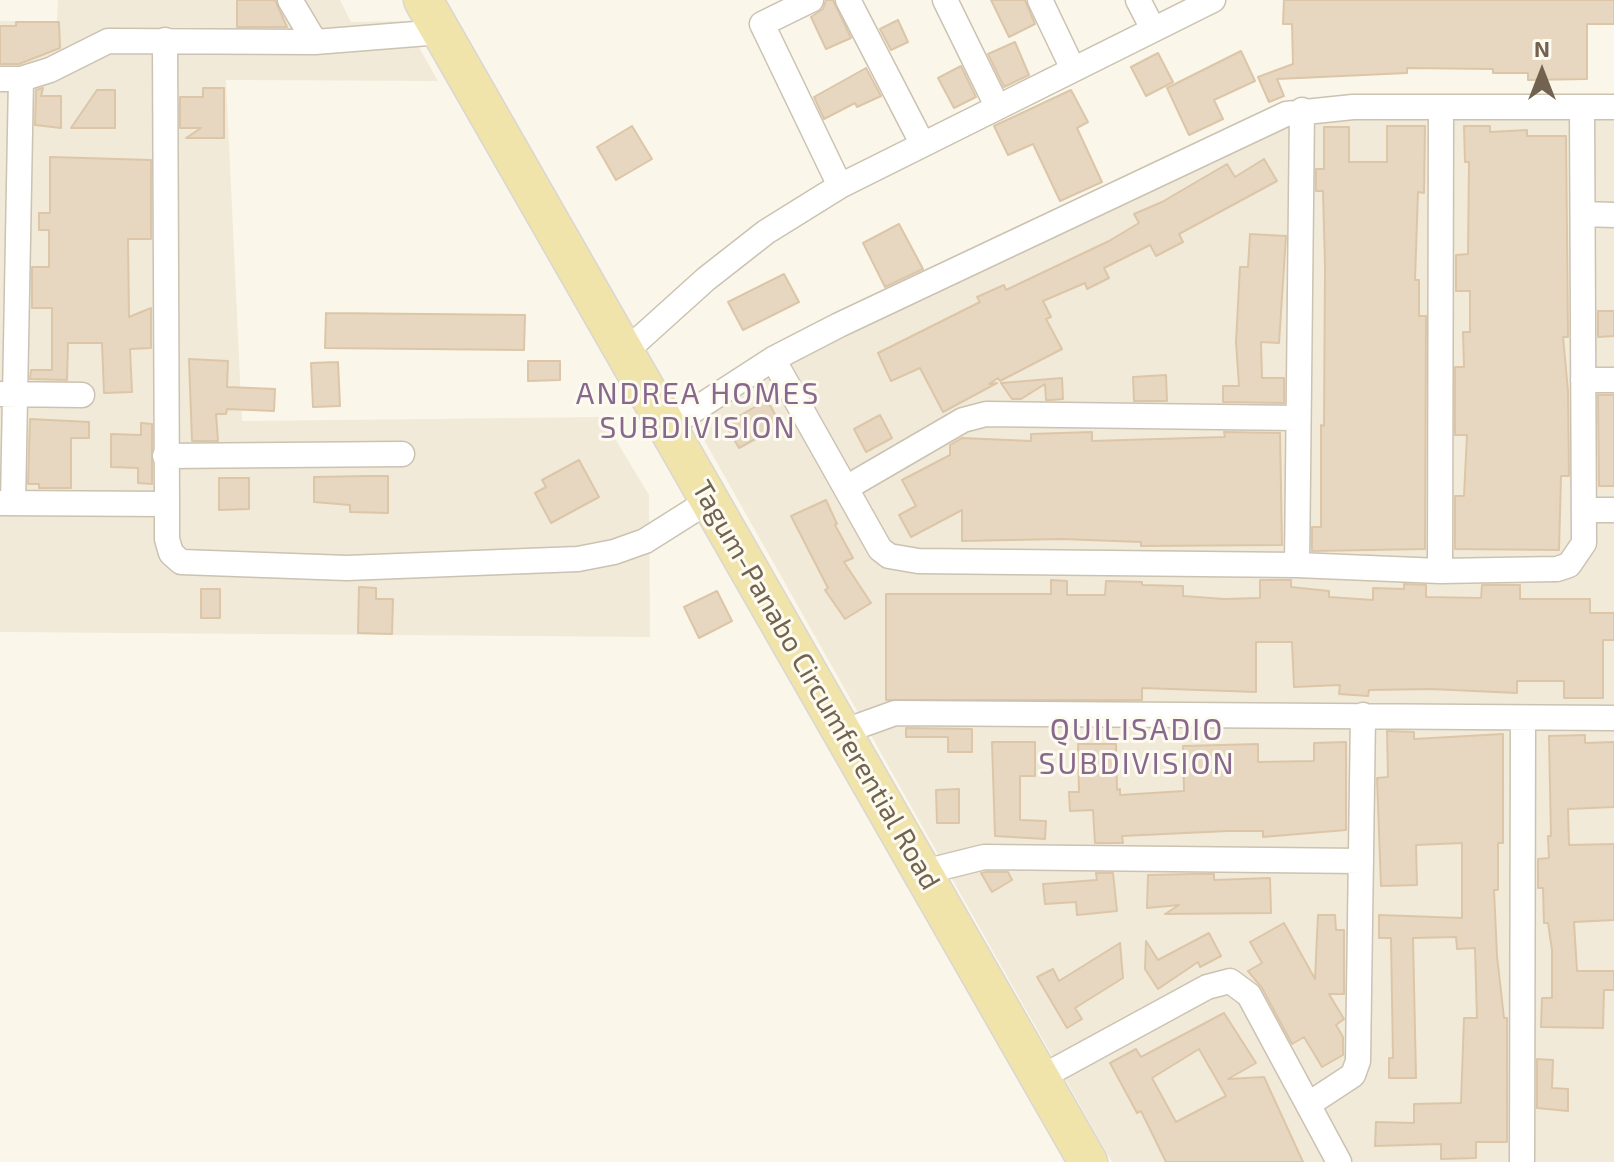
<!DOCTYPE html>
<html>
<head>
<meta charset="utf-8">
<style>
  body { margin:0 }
  #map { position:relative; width:1614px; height:1162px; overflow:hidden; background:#faf7ea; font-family:"Exo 2",sans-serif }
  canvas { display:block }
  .north { position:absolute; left:1502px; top:32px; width:80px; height:80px; -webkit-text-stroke:6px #fdfaf0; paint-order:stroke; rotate:0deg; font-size:22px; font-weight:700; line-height:32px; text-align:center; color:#716350 }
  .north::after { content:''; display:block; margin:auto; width:28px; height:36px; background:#716350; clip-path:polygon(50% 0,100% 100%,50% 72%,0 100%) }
</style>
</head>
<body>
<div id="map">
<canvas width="1614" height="1162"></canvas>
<div class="north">N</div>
</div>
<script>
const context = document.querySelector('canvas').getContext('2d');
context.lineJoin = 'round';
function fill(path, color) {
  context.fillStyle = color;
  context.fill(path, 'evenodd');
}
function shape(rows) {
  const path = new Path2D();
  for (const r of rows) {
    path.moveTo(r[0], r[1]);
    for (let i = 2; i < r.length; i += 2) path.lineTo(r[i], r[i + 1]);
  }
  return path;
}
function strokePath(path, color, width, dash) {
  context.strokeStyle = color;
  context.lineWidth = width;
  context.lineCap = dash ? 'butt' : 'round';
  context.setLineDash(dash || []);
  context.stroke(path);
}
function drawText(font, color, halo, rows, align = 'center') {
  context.font = font + ' "Exo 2",sans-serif';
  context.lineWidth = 6;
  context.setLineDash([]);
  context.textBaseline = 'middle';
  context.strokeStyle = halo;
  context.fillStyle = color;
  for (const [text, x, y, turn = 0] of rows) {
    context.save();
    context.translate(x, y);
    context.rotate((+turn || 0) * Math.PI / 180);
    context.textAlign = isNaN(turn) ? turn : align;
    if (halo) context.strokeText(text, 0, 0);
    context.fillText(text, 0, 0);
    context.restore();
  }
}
const residential = shape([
  [58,0,340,0,351,22,404,21,438,81,226,80,242,421,602,417,649,495,650,637,0,632,0,21,57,21],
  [1614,97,1614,1162,1112,1162,686,408,1294,100]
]);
const building = shape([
  [237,0,275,0,287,27,237,27,237,0],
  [826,0,833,0,851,38,826,49,811,17,823,9,826,0],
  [991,0,1025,0,1035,24,1009,37,991,0],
  [1284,0,1614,0,1614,24,1587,24,1587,79,1528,80,1528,73,1493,73,1493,69,1407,68,1407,73,1277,79,1284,96,1269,102,1258,77,1293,64,1292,24,1283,24,1284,0],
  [898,20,908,42,891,50,880,29,898,20],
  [16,22,59,22,60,48,19,64,0,64,0,26,16,26,16,22],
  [1015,42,1029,75,1004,87,988,54,1015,42],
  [1241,51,1255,81,1214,100,1223,119,1189,135,1167,88,1241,51],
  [1158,53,1173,82,1146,96,1131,67,1158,53],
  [961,66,976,97,954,108,938,78,961,66],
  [866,68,881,96,857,107,855,103,824,119,814,97,866,68],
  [43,88,41,96,61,96,61,128,35,125,36,90,43,88],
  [203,88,224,88,224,138,186,138,201,128,180,128,180,97,203,97,203,88],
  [97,90,115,90,115,128,71,128,97,90],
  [1071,90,1088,122,1077,128,1102,182,1060,201,1033,144,1008,155,994,126,1071,90],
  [632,126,652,159,616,180,597,147,632,126],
  [1387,126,1425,126,1424,193,1418,192,1415,280,1419,280,1419,316,1426,316,1425,549,1312,551,1312,527,1321,527,1321,425,1324,426,1325,265,1323,191,1316,191,1316,169,1324,169,1324,127,1349,127,1349,162,1387,162,1387,126],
  [1464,126,1490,126,1490,132,1527,130,1527,136,1566,136,1568,337,1563,337,1568,391,1569,476,1561,476,1559,550,1455,549,1455,496,1464,496,1467,435,1455,435,1455,367,1464,367,1463,332,1470,332,1470,291,1456,291,1456,255,1468,254,1469,162,1465,162,1464,126],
  [50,157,151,160,151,239,128,239,129,317,151,308,151,348,130,349,132,392,104,393,102,343,68,343,67,380,30,379,31,370,52,370,52,308,32,308,32,267,49,267,49,230,39,230,39,213,50,213,50,157],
  [1264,159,1277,181,1179,234,1183,242,1156,256,1150,245,1104,268,1109,278,1087,289,1085,283,1043,301,1051,317,1046,319,1062,349,1000,381,998,378,989,384,997,383,943,412,920,368,891,381,878,353,980,302,977,297,1004,285,1006,290,1109,241,1139,223,1134,214,1162,202,1227,164,1235,177,1264,159],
  [899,224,923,269,885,287,863,243,899,224],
  [1250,234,1286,236,1279,343,1261,342,1262,378,1284,378,1284,403,1223,402,1223,386,1239,386,1236,342,1240,267,1248,267,1250,234],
  [784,274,799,302,743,330,728,302,784,274],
  [1598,311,1614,311,1614,336,1598,337,1598,311],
  [326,313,525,315,524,350,325,348,326,313],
  [189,359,228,361,227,387,275,389,274,411,227,409,226,414,216,414,218,441,192,441,189,359],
  [528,361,560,361,560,380,528,381,528,361],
  [338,362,340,406,313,407,311,363,338,362],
  [1166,375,1167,401,1134,401,1133,377,1166,375],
  [1062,378,1063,399,1051,400,1046,400,1045,384,1021,399,1012,399,1001,383,1062,378],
  [1598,395,1614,395,1614,486,1599,486,1598,395],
  [767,400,781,425,739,448,725,424,767,400],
  [880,415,892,438,866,452,854,429,880,415],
  [30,419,89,422,89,438,71,438,71,488,39,488,39,484,28,484,30,419],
  [141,423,152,424,152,484,138,483,138,468,111,467,111,434,141,435,141,423],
  [1092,432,1092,441,1225,437,1224,432,1280,433,1282,545,1141,546,1141,542,1062,539,962,541,962,510,911,537,899,515,916,506,902,480,950,455,950,445,962,438,1031,441,1031,434,1092,432],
  [579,460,599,497,551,523,535,493,546,487,542,480,579,460],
  [367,476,388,476,388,513,350,512,350,505,314,502,314,477,367,476],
  [219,478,249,478,249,509,219,510,219,478],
  [826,500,837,524,835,525,853,558,844,562,871,603,845,619,825,590,828,588,791,516,826,500],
  [1051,580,1067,581,1067,595,1105,595,1106,581,1142,582,1142,585,1183,586,1183,596,1224,599,1260,598,1260,580,1291,580,1291,587,1329,591,1329,597,1373,600,1373,588,1404,589,1404,584,1426,585,1426,597,1481,598,1482,585,1520,585,1520,599,1590,599,1590,613,1614,613,1614,640,1603,640,1603,698,1564,698,1564,681,1517,681,1517,693,1431,689,1369,690,1368,696,1339,694,1340,685,1294,687,1292,642,1256,642,1256,692,1142,688,1142,700,886,700,886,594,1051,594,1051,580],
  [359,587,376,588,376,599,393,599,392,634,358,633,359,587],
  [201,589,220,589,220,618,201,618,201,589],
  [717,591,732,621,699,638,684,607,717,591],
  [906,728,972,729,972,752,948,752,948,737,906,737,906,728],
  [1387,731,1414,732,1414,739,1503,734,1503,843,1498,843,1498,890,1494,890,1497,956,1504,1018,1507,1018,1507,1142,1476,1142,1476,1158,1441,1159,1441,1144,1375,1146,1376,1122,1414,1123,1414,1104,1461,1103,1464,1018,1477,1018,1475,948,1457,949,1456,937,1413,938,1416,1078,1389,1078,1389,1058,1393,1058,1391,938,1379,938,1379,915,1462,918,1462,843,1416,845,1417,885,1381,886,1377,778,1388,777,1387,731],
  [1585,735,1585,743,1614,742,1614,807,1568,809,1569,845,1614,844,1614,920,1574,922,1577,971,1614,971,1614,990,1604,990,1603,1028,1541,1027,1542,998,1552,998,1552,950,1548,923,1544,923,1543,888,1538,888,1538,859,1549,858,1548,836,1551,836,1549,736,1585,735],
  [992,742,1035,742,1035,776,1020,776,1020,820,1046,821,1045,839,995,836,992,742],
  [1346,742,1346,830,1263,837,1263,831,1228,831,1122,836,1123,843,1095,843,1093,810,1070,811,1069,792,1079,792,1078,744,1116,744,1117,790,1120,789,1120,795,1184,791,1183,746,1258,744,1258,762,1314,761,1314,743,1346,742],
  [959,789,959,823,937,823,936,790,959,789],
  [986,872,1008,872,1012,880,992,892,981,873,986,872],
  [1096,873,1113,873,1117,911,1077,915,1076,902,1045,904,1043,884,1097,880,1096,873],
  [1193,874,1214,874,1214,880,1270,878,1271,913,1165,914,1179,905,1147,908,1148,875,1193,874],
  [1318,915,1335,915,1336,930,1344,930,1344,994,1329,994,1344,1019,1336,1025,1343,1037,1343,1055,1322,1067,1304,1037,1292,1044,1262,988,1248,971,1262,963,1250,942,1284,923,1315,979,1318,915],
  [1209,933,1221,956,1200,967,1198,962,1158,989,1145,969,1146,941,1158,960,1209,933],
  [1120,943,1123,978,1075,1008,1082,1019,1067,1028,1037,977,1053,969,1059,981,1120,943],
  [1224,1013,1256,1063,1228,1079,1264,1077,1303,1162,1166,1162,1141,1111,1137,1113,1110,1063,1136,1049,1141,1057,1224,1013],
  [1199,1049,1226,1096,1176,1122,1152,1078,1199,1049],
  [1537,1059,1553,1060,1552,1088,1568,1089,1568,1111,1537,1108,1537,1059]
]);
const minor = shape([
  [290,0,315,42],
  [811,0,762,24,840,186],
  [848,0,922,143],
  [945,0,997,106],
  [1040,0,1073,69],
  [1138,0,1153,29],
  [165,40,167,504],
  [0,79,21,79,50,70,108,41,315,42,441,32],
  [1583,214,1614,215],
  [625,352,706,279,766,232,840,186,1213,0],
  [773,359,880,549,889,556,918,561,1297,565,1440,571,1557,569,1569,565,1584,543,1582,107],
  [1583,380,1614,380],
  [1,394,82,395],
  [668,427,773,359,839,325,1286,114,1353,107,1614,107],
  [165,456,402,454],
  [846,488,963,420,986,414,1297,418],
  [0,503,167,504,167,539,171,553,181,562,347,568,578,559,614,552,645,541,710,500],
  [13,503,21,79],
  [1585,510,1614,510],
  [1297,565,1302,110],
  [1440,571,1441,107],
  [842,732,895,713,1614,718],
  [924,872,984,857,1361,861],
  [1040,1078,1207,987,1230,981,1249,995,1339,1162],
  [1309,1104,1353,1075,1358,1061,1363,715],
  [1522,1162,1523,718]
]);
const primary = shape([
  [423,0,1088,1162]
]);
const streetNames = [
  ["Tagum-Panabo Circumferential Road",816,685,60]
];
const neighbourhoodNames = [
  ["ANDREA HOMES",698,394],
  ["SUBDIVISION",698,428],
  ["QUILISADIO",1137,730],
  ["SUBDIVISION",1137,764]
];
fill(residential, '#f1ead9');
fill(building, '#e7d7c0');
strokePath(building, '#dcc6a7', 2);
strokePath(minor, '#cbc2b1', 27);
strokePath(primary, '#dad6d2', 41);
strokePath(minor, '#fff', 24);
strokePath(primary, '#f0e4ab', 38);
drawText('28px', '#716350', '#fdfaf0', streetNames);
context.letterSpacing = '2px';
drawText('30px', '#88688d', '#fdfaf0', neighbourhoodNames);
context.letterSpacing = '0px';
</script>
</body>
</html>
